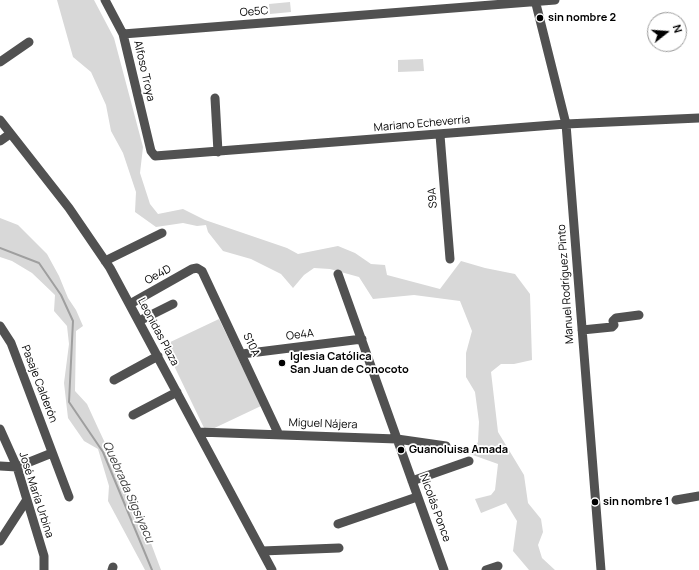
<!DOCTYPE html>
<html>
<head>
<meta charset="utf-8">
<style>
  body { margin:0 }
  #map { position:relative; width:699px; height:570px; overflow:hidden; background:#fff; font-family:Manrope,sans-serif }
  canvas { display:block }
  .north { position:absolute; left:647px; top:12px; width:40px; height:40px; box-sizing:border-box; background:#fff; border:1px solid #999; border-radius:50%; rotate:73deg; font-size:11px; font-weight:700; line-height:16px; text-align:center; color:#000 }
  .north::after { content:''; display:block; margin:auto; width:14px; height:18px; background:#000; clip-path:polygon(50% 0,100% 100%,50% 72%,0 100%) }
</style>
</head>
<body>
<div id="map">
<canvas width="699" height="570"></canvas>
<div class="north">N</div>
</div>
<script>
const context = document.querySelector('canvas').getContext('2d');
context.lineJoin = 'round';
function fill(path, color) {
  context.fillStyle = color;
  context.fill(path, 'evenodd');
}
function shape(rows) {
  const path = new Path2D();
  for (const r of rows) {
    path.moveTo(r[0], r[1]);
    for (let i = 2; i < r.length; i += 2) path.lineTo(r[i], r[i + 1]);
  }
  return path;
}
function strokePath(path, color, width, dash) {
  context.strokeStyle = color;
  context.lineWidth = width;
  context.lineCap = dash ? 'butt' : 'round';
  context.setLineDash(dash || []);
  context.stroke(path);
}
function drawText(font, color, halo, rows, align = 'center') {
  context.font = font + ' Manrope,sans-serif';
  context.lineWidth = 3.5;
  context.setLineDash([]);
  context.textBaseline = 'middle';
  context.strokeStyle = halo;
  context.fillStyle = color;
  for (const [text, x, y, turn = 0] of rows) {
    context.save();
    context.translate(x, y);
    context.rotate((+turn || 0) * Math.PI / 180);
    context.textAlign = isNaN(turn) ? turn : align;
    if (halo) context.strokeText(text, 0, 0);
    context.fillText(text, 0, 0);
    context.restore();
  }
}
const green = shape([
  [57,0,94,0,114,38,143,147,140,173,150,204,158,214,183,209,205,220,287,248,298,254,338,246,355,253,371,264,385,265,387,275,440,289,461,261,485,268,515,274,530,294,532,360,514,364,501,364,491,372,498,432,524,475,528,503,541,519,543,532,538,545,542,558,555,570,529,570,513,551,517,521,506,503,481,513,475,499,491,495,495,490,498,464,470,454,478,442,479,422,475,392,466,377,466,353,472,331,460,301,414,295,373,299,359,277,330,269,314,268,304,275,293,288,281,274,251,259,223,251,208,232,206,225,197,226,183,223,156,227,135,212,136,192,123,153,111,131,106,105,91,72,73,57],
  [290,2,291,12,270,14,269,4],
  [423,59,424,71,398,72,398,60],
  [0,218,18,225,47,254,59,276,68,298,76,310,83,326,76,331,75,391,87,404,98,428,146,530,161,570,145,570,108,501,109,486,98,449,84,441,68,418,64,383,69,344,67,326,54,311,55,295,32,273,12,261,0,257],
  [219,319,261,406,206,432,164,345]
]);
const stream = shape([
  [0,248,39,263,61,295,73,321,69,402,103,452,152,570]
]);
const minor = shape([
  [105,0,123,34,151,151,155,156,566,124,699,118],
  [535,0,566,124,601,570],
  [123,34,555,0],
  [0,62,29,42],
  [215,98,218,152],
  [0,120,69,208,110,268,272,570],
  [440,135,450,259],
  [0,141,10,134],
  [105,261,162,233],
  [338,274,444,570],
  [130,304,192,269,197,268,202,271,279,435],
  [139,321,173,304],
  [0,326,11,343,69,497],
  [582,330,612,327,614,325,613,321,616,318,639,315],
  [242,354,362,339],
  [114,380,158,356],
  [133,415,177,392],
  [0,429,17,467,44,556,44,570],
  [198,432,397,439,446,446],
  [0,466,17,467,52,453],
  [412,481,469,461],
  [676,500,699,496],
  [338,524,417,497],
  [0,541,26,501],
  [262,551,339,548],
  [112,570,113,567],
  [486,570,498,566]
]);
const markers = [
  [540,18,4,"#000"],
  [282,363,4,"#000"],
  [401,450,4,"#000"],
  [595,502,4,"#000"]
];
const streetNames = [
  ["Oe5C",254,12,-4],
  ["Alfoso Troya",144,71,77],
  ["Mariano Echeverria",422,124,-5],
  ["S9A",433,198,-94],
  ["Oe4D",158,275,-29],
  ["Manuel Rodríguez Pinto",566,284,-94],
  ["Leonidas Plaza",158,332,62],
  ["Oe4A",300,335,-7],
  ["S10A",251,345,65],
  ["Pasaje Calderón",39,384,69],
  ["Miguel Nájera",323,424,2],
  ["José María Urbina",36,495,72],
  ["Nicolás Ponce",435,508,70]
];
const poiNames = [
  ["sin nombre 2",548,18],
  ["Iglesia Católica",290,357],
  ["San Juan de Conocoto",290,370],
  ["Guanoluisa Amada",409,450],
  ["sin nombre 1",603,502]
];
const waterNames = [
  ["Quebrada Sigsiyacu",128,492,66]
];
fill(green, '#d8d8d8');
strokePath(stream, '#9f9f9f', 2);
strokePath(minor, '#515151', 9);
for (const [x, y, r, color] of markers) {
  const dot = new Path2D();
  dot.arc(x, y, r, 0, 2 * Math.PI);
  context.fillStyle = color;
  context.fill(dot);
  strokePath(dot, '#fff', 1.5);
}
drawText('11px', '#000', '#fff', streetNames);
drawText('bold 11px', '#000', '#fff', poiNames, 'left');
drawText('italic 12px', '#404040', '#fff', waterNames);
</script>
</body>
</html>
